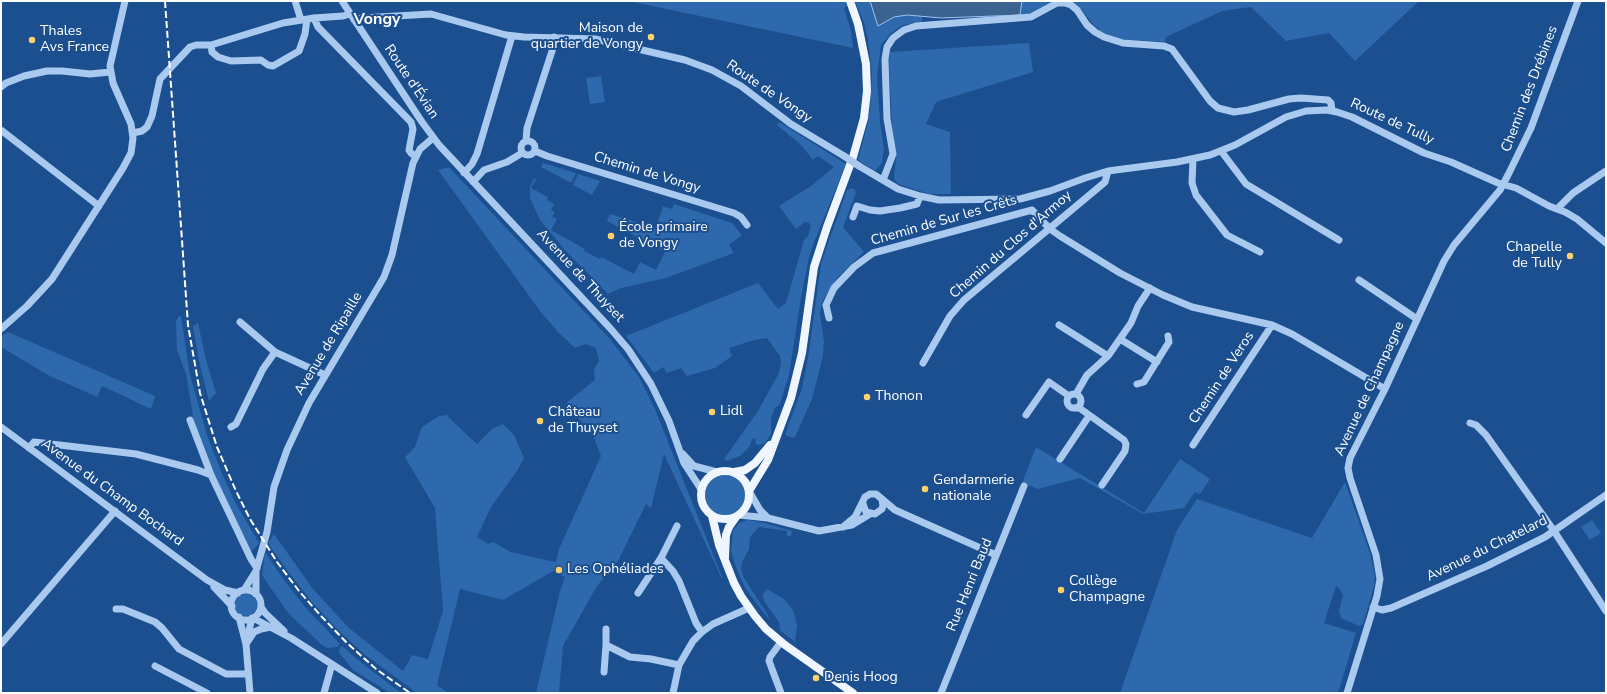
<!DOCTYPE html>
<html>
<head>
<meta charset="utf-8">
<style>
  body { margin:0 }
  #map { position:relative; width:1607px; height:694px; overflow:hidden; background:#1b4f8f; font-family:"Nunito Sans",sans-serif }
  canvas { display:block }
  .frame { position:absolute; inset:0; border:2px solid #fff; pointer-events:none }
</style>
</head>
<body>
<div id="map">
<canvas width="1607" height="694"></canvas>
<div class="frame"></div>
</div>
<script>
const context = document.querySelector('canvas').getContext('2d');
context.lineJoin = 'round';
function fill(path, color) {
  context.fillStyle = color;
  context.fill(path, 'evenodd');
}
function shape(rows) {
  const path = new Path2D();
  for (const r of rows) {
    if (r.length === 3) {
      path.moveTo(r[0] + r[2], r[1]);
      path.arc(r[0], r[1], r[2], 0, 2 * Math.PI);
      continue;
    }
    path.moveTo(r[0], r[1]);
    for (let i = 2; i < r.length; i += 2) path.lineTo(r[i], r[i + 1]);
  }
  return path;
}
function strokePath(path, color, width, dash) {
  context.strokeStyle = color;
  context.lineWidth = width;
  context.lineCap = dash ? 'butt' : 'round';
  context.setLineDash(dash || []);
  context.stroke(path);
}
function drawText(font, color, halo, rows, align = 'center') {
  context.font = font + ' "Nunito Sans",sans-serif';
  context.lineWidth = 4;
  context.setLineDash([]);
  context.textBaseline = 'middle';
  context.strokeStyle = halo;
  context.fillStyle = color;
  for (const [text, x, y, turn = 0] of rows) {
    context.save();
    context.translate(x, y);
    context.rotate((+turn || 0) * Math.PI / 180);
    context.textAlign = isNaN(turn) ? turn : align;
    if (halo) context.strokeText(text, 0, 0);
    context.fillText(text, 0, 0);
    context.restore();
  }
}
const green = shape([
  [628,1,845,1,847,6,844,8,851,31,853,48],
  [855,1,1053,1,1031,14,941,18,922,15,922,22,903,25,891,33,881,45,877,75,880,122,884,149,882,163,875,171,858,160,867,126,870,109,872,75,868,40,864,23],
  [1072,1,1419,1,1355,61,1329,33,1286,41,1251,7,1222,11,1166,37,1165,42,1119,39,1102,32,1091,22,1081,9],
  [1029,43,1033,72,936,102,926,124,950,132,951,194,929,194,898,184,894,178,896,158,892,129,889,63,890,52],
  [601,76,605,102,590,104,586,78],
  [779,122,846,164,815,240,809,257,801,298,789,375,780,404,775,408,771,418,771,434,765,443,758,445,756,444,755,439,753,438,749,447,740,456,727,461,724,459,758,411,779,373,781,363,780,356,767,338,754,340,729,348,732,356,715,368,687,376,681,368,667,373,663,367,654,373,626,336,758,283,778,309,786,303,804,240,808,236,811,226,809,223,805,222,796,229,779,206,811,186,834,167,818,156,813,160,801,145,777,125],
  [543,163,576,173,571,183,541,167],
  [449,167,610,339,639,377,654,407,722,577,722,579,664,454,651,508,646,504,618,561,597,586,563,646,559,693,536,693,560,591,565,577,553,571,503,600,460,589,437,685,448,693,417,693,364,654,338,630,312,602,286,569,268,543,274,534,313,589,349,628,403,671,412,655,428,659,443,611,435,508,405,457,415,447,422,427,439,416,448,415,449,418,477,444,492,429,503,424,514,435,524,458,517,471,491,507,477,537,488,544,493,542,511,552,554,562,556,562,559,549,601,456,594,438,566,403,595,380,594,369,599,361,596,348,586,344,575,348,558,332,540,311,438,170],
  [578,174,600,181,592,195,573,185],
  [534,178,536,179,531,188,548,197,547,200,554,204,551,210,555,212,552,217,557,219,551,230,585,249,584,251,600,259,601,257,634,274,640,262,656,270,665,252,607,221,610,214,656,228,663,206,672,209,674,204,732,223,742,235,729,245,734,253,666,278,621,288,608,294,564,249,540,220,530,198,530,187],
  [852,188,855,190,856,193,843,227,864,252,838,277,823,300,820,313,824,342,823,356,812,399,795,437,792,438,785,435,802,388,808,358,821,264,827,246,847,190],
  [179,316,181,316,190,375,207,435,221,471,235,502,259,543,253,550,250,549,214,474,194,422,186,374,177,350,176,321],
  [198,323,206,360,216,393,209,401,199,361,193,326],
  [8,332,155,396,151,409,102,386,97,397,48,375,1,347,1,336],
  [1036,447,1144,513,1180,459,1210,479,1200,494,1195,492,1184,508,1143,514,1080,478,1038,489,1022,483],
  [725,495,20],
  [1345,482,1370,553,1375,576,1374,587,1363,624,1359,626,1341,618,1339,611,1343,595,1339,588,1336,586,1324,623,1356,633,1338,693,1120,693,1177,530,1197,499,1312,538],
  [748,520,765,523,792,531,791,536,787,536,787,531,759,527,750,537,749,549,743,560,741,569,744,578,768,615,769,620,745,588,736,567,731,550,733,531,739,523],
  [1592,520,1601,533,1590,540,1581,527],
  [265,552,283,579,306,608,340,644,337,647,327,648,322,645,288,613,262,575],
  [767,589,784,599,793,610,797,625,795,642,780,630,779,622,764,601,763,594],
  [246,605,11],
  [342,646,358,660,401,693,390,693,353,670,340,654,339,649]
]);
const water = shape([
  [870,1,1022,1,1020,15,941,18,907,15,894,17,878,26,870,1]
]);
const minor = shape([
  [295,1,301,20],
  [342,1,422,122,439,145,610,328,628,349,651,384,669,421,684,463,701,489],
  [314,18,318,27,411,122,413,129,409,150,411,153,416,157],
  [354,20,362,18,431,14,506,35,524,37,595,39,685,60,712,70,741,86,791,124,844,156],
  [211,45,212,52,218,57,231,61,261,60,268,65,273,66,299,51,305,34,307,19],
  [1,87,6,83,24,76,47,71,62,71,90,74,110,72],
  [1,130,99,206],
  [133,133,142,131,147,127,152,116,160,79,190,47,196,45,211,45,283,23,314,18,343,16,350,14],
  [528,148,7],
  [526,141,527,128,553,48,554,37],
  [535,151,547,156,734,213,741,217,747,225],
  [1221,151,1246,184,1339,240],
  [1193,159,1192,183,1196,195,1227,235,1260,252],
  [859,166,898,189,920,196,939,200,1020,199,1050,191,1085,178,1108,171,1177,162,1210,155,1235,145,1286,117,1306,111,1327,110,1337,112,1352,117,1424,153,1451,162,1498,183,1516,188,1549,206,1565,212,1577,219,1606,243],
  [464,173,472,164,477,154,512,36],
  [883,180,893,154,887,119,885,59,887,47,893,38,904,30,916,26,1031,17,1057,3,1065,3,1071,5,1077,10,1087,25,1095,32,1104,37,1123,43,1164,46,1172,49,1210,101,1218,108,1234,112,1248,110,1289,99,1301,98,1328,100,1331,103,1332,111],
  [473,182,484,170,507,162,522,153],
  [1557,209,1573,193,1606,171],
  [853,217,857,206,870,210,880,211,900,208,917,204,920,196],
  [1359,280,1417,319],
  [829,318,826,305,834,288,854,267,873,253,1032,210,1050,229,1060,236,1120,273,1163,295,1192,307,1272,325,1292,334,1385,389],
  [240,322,275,352,325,375],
  [1059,325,1108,356],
  [1,329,27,306,52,279,123,168,131,153,133,138,131,124,113,83,110,66,125,1],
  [1120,339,1157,362],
  [923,363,950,316,964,300,1105,182,1108,171],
  [1137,384,1144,382,1169,342,1168,336],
  [1076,394,1087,375,1108,356,1131,323,1138,306,1150,288],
  [1074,401,7],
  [1078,407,1124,440,1126,444,1125,451,1102,485],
  [1026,415,1049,382,1069,396],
  [190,420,211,475,251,559,257,568],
  [1470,423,1476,425,1486,435,1552,528,1606,611],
  [1,427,207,580,225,590,238,593],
  [231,427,236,424,263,369,275,352],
  [1193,445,1272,325],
  [29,448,34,442,136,454,198,470,211,475],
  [683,454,694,466,717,472],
  [1060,459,1089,416],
  [749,491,760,510,768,518],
  [863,504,866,512,875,514,882,509,883,505,882,500],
  [739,515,768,518,819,531,852,525,870,514],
  [843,527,855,517,865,497,870,494,876,494,895,510,996,555],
  [661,558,677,526],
  [256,572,256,594],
  [214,587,232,606],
  [244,590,256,571,267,532,274,487,287,450,309,403,384,277,392,255,413,163,420,149,433,138],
  [246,605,15],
  [638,593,661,558,673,571,679,581,696,623,702,632],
  [261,607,265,613,284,631],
  [1373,607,1382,610,1391,608,1487,566,1545,537,1606,495],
  [116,609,123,609,155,622,162,628,179,649,226,674,248,674],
  [239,617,246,644,250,693],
  [253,618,291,638,377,693],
  [247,639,252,618],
  [1,644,115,511],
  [246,644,254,632,261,629,271,627],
  [606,645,606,629],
  [155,666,207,693],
  [604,672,606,645,630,657,651,659,679,665],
  [324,693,332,664],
  [673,693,679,665,693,641,702,632,713,624,749,608],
  [781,693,769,661,770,657,781,642],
  [941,693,1024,486],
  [1347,693,1377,596,1380,579,1376,555,1350,478,1348,468,1350,458,1385,389,1444,261,1454,245,1500,190,1508,175,1531,128,1578,1]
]);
const major = shape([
  [725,495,24],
  [734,472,745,470,755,463,770,445],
  [749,491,768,460,791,398,802,353,814,267,827,227,853,157,864,118,867,91,866,64,858,24,850,1],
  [712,516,719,545,734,583,741,596,755,616,766,629,785,645,853,693],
  [725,557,726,535,729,527,736,517]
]);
const rail = shape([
  [165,1,188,325,200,393,217,447,236,491,250,519,277,562,299,591,322,617,347,643,376,669,410,693]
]);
const minorBridge = shape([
  [844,156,859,166]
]);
const markers = [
  [651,37,4,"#ffd166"],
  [32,40,4,"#ffd166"],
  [611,236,4,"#ffd166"],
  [1570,256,4,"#ffd166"],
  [867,397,4,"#ffd166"],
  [712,412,4,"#ffd166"],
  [540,421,4,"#ffd166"],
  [925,489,4,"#ffd166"],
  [559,570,4,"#ffd166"],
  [1061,590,4,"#ffd166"],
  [816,678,4,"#ffd166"]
];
const poiNames = [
  ["Maison de",643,29,"right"],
  ["quartier de Vongy",643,45,"right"],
  ["Thales",40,32],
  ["Avs France",40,48],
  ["École primaire",619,228],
  ["de Vongy",619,244],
  ["Chapelle",1562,248,"right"],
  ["de Tully",1562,264,"right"],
  ["Thonon",875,397],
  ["Lidl",720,412],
  ["Château",548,413],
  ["de Thuyset",548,429],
  ["Gendarmerie",933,481],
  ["nationale",933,497],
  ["Les Ophéliades",567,570],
  ["Collège",1069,582],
  ["Champagne",1069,598],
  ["Denis Hoog",824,678]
];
const streetNames = [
  ["Route d'Évian",411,82,56],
  ["Chemin des Drébines",1530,89,-69],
  ["Route de Vongy",769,92,34],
  ["Route de Tully",1392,122,25],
  ["Chemin de Vongy",647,173,17],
  ["Chemin de Sur les Crêts",944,221,-16],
  ["Chemin du Clos d'Armoy",1011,245,-41],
  ["Avenue de Thuyset",580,276,47],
  ["Avenue de Ripaille",329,344,-59],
  ["Chemin de Veros",1222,378,-57],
  ["Avenue de Champagne",1370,389,-65],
  ["Avenue du Champ Bochard",112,493,36],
  ["Avenue du Chatelard",1487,549,-26],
  ["Rue Henri Baud",970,585,-68]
];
const quarterNames = [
  ["Vongy",377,20]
];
fill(green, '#2e69ad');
fill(water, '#3c6290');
strokePath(water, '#9cc4f0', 1);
strokePath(minor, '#a9c9ee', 7);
strokePath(major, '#f0f6ff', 8);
strokePath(rail, '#fff', 2, [7, 3]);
strokePath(minorBridge, '#a9c9ee', 7);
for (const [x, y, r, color] of markers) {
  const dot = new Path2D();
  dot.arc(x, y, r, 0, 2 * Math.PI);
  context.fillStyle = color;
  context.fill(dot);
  strokePath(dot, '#1b4f8f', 1.5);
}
drawText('14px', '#fff', '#1b4f8f', poiNames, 'left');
drawText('14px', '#fff', '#1b4f8f', streetNames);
drawText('bold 16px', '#fff', '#1b4f8f', quarterNames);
</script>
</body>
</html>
